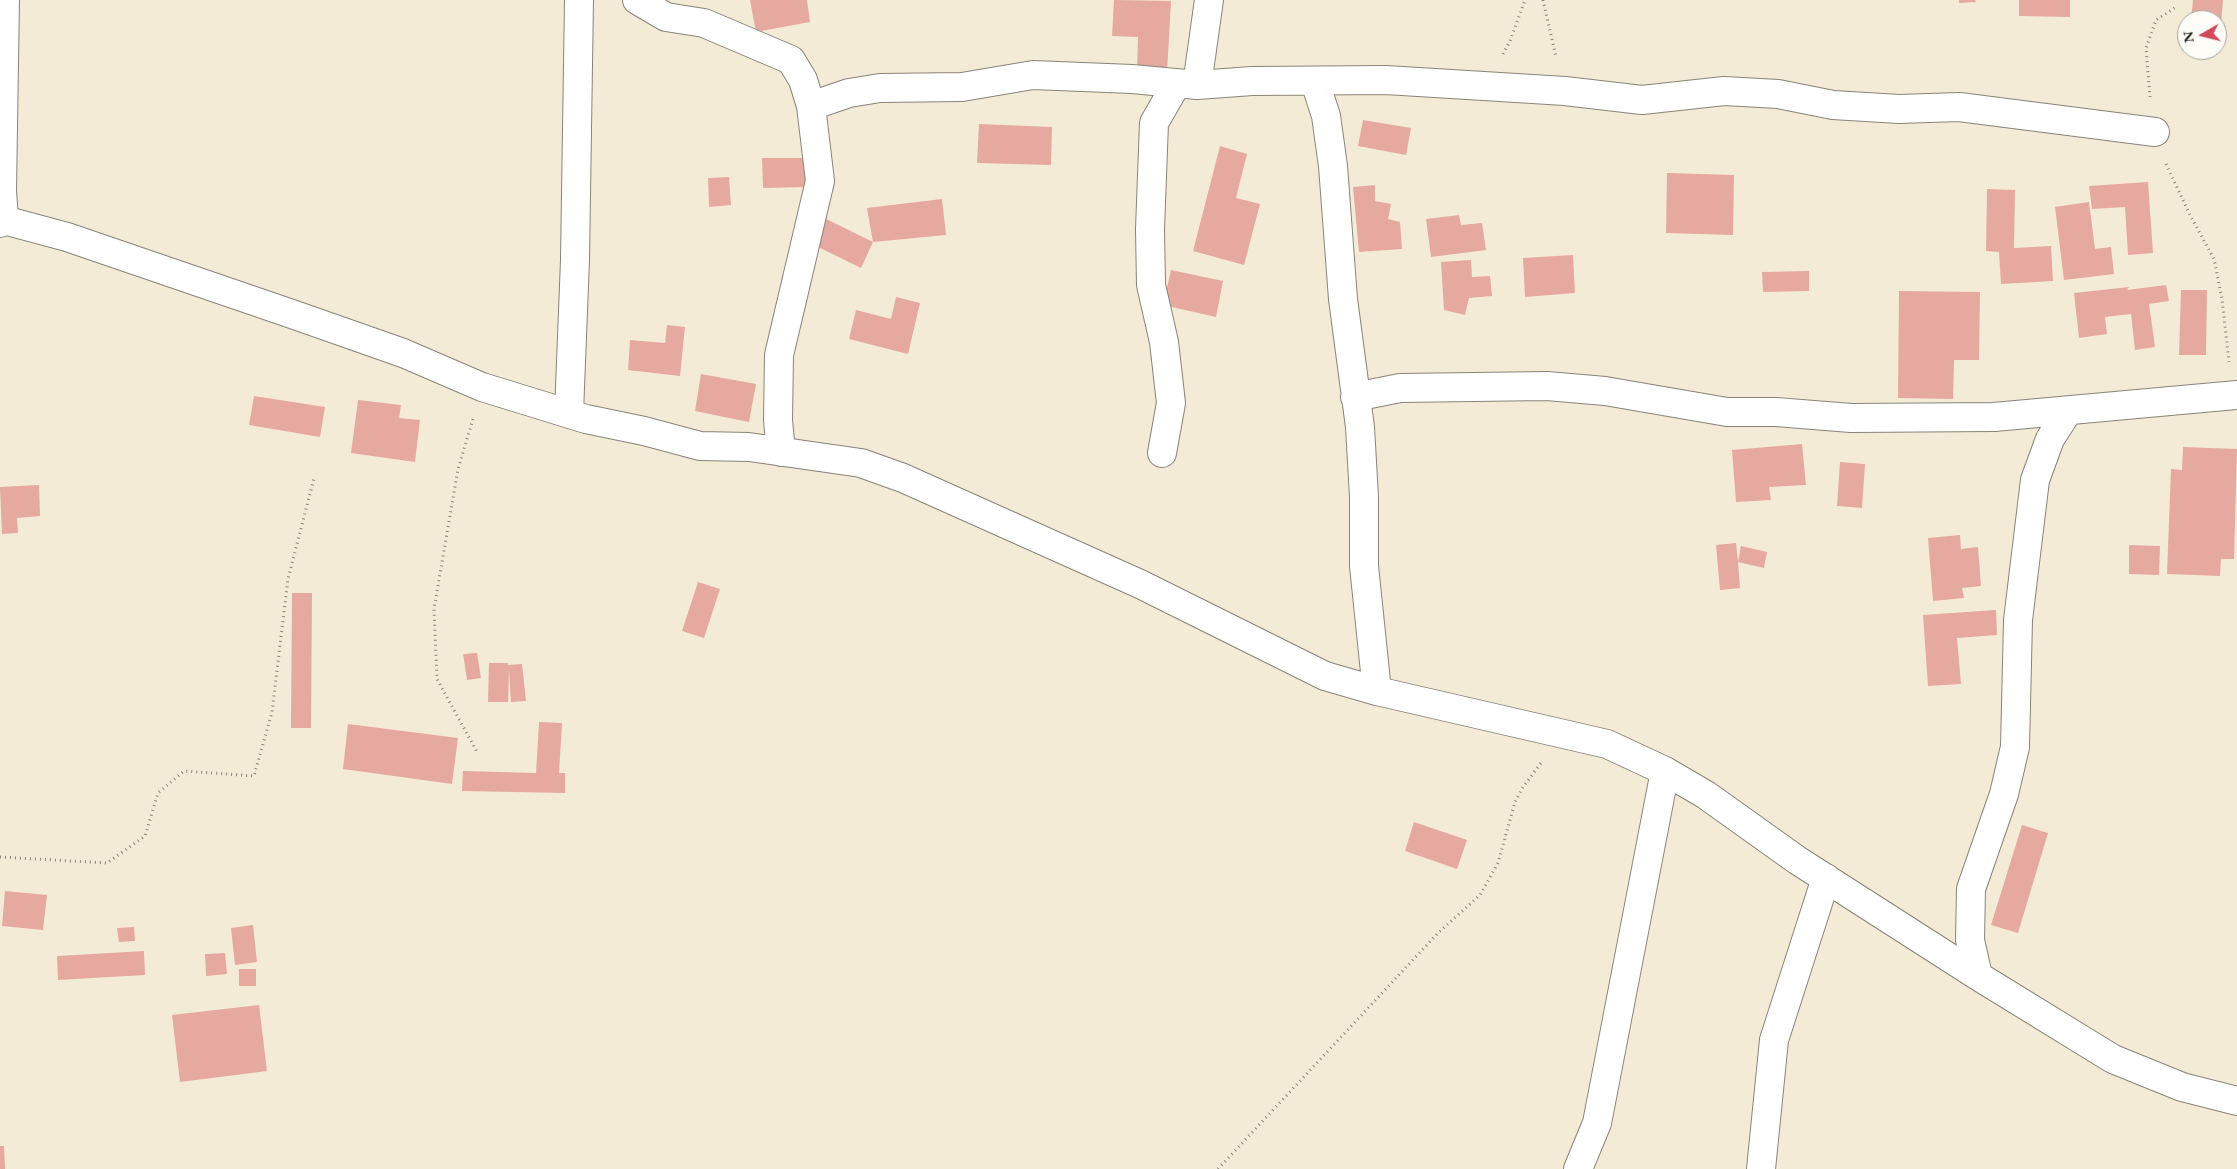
<!DOCTYPE html>
<html>
<head>
<meta charset="utf-8">
<style>
  body { margin:0 }
  #map { position:relative; width:2237px; height:1169px; overflow:hidden; background:#f4ebd6; font-family:"EB Garamond",serif }
  canvas { display:block }
  .north { position:absolute; left:2177px; top:10px; width:50px; height:50px; box-sizing:border-box; background:#fdfcf7; border:1px solid #a3a29f; border-radius:50%; rotate:262deg; font-size:14px; font-weight:700; line-height:20px; text-align:center; color:#1c1c1c }
  .north::after { content:''; display:block; margin:auto; width:18px; height:22px; background:#d1495b; clip-path:polygon(50% 0,100% 100%,50% 72%,0 100%) }
</style>
</head>
<body>
<div id="map">
<canvas width="2237" height="1169"></canvas>
<div class="north">N</div>
</div>
<script>
const context = document.querySelector('canvas').getContext('2d');
context.lineJoin = 'round';
function fill(path, color) {
  context.fillStyle = color;
  context.fill(path, 'evenodd');
}
function shape(rows) {
  const path = new Path2D();
  for (const r of rows) {
    path.moveTo(r[0], r[1]);
    for (let i = 2; i < r.length; i += 2) path.lineTo(r[i], r[i + 1]);
  }
  return path;
}
function strokePath(path, color, width, dash) {
  context.strokeStyle = color;
  context.lineWidth = width;
  context.lineCap = dash ? 'butt' : 'round';
  context.setLineDash(dash || []);
  context.stroke(path);
}
const building = shape([
  [750,0,807,0,810,22,756,32],
  [1114,0,1171,1,1167,72,1137,71,1138,37,1112,36],
  [1959,0,1975,0,1976,2,1959,3],
  [2019,0,2070,0,2070,17,2019,16],
  [2193,0,2223,0,2220,36,2217,36,2217,20,2191,20],
  [1363,120,1411,128,1406,155,1358,146],
  [979,124,1052,127,1051,165,977,163],
  [1220,146,1247,154,1236,198,1260,204,1244,265,1193,251],
  [762,158,806,158,807,187,763,188],
  [1667,173,1734,175,1733,235,1666,233],
  [729,177,731,205,709,207,708,178],
  [2148,182,2153,253,2128,255,2125,207,2092,209,2089,186],
  [1375,185,1375,201,1391,204,1388,219,1400,222,1402,249,1359,252,1353,187],
  [1987,189,2015,190,2014,248,2051,246,2053,281,2001,284,1999,252,1986,251],
  [942,199,946,235,873,242,867,208],
  [2089,202,2095,249,2111,247,2114,274,2064,280,2055,207],
  [1459,215,1461,225,1482,223,1486,250,1431,257,1426,219],
  [824,218,873,242,861,268,812,244],
  [1573,255,1575,293,1525,297,1523,258],
  [1471,260,1472,277,1490,276,1492,296,1469,298,1465,315,1444,310,1441,262],
  [1171,270,1223,281,1216,317,1163,305],
  [1809,271,1809,291,1763,292,1762,272],
  [2166,285,2169,301,2149,304,2155,347,2135,350,2131,314,2105,317,2107,334,2079,338,2074,293,2129,287,2127,290],
  [2181,290,2207,290,2206,355,2179,355],
  [1899,291,1980,292,1979,360,1954,360,1953,399,1898,398],
  [896,297,920,303,908,354,849,339,856,310,891,319],
  [667,325,685,327,680,376,628,370,630,340,665,343],
  [701,374,756,384,749,422,695,411],
  [254,396,325,407,320,437,249,425],
  [358,400,401,405,399,418,420,420,415,462,351,453],
  [1802,444,1806,485,1769,487,1771,500,1736,502,1732,450],
  [2183,447,2237,449,2234,559,2221,559,2220,576,2167,574,2171,469,2182,470],
  [1840,462,1865,464,1862,508,1837,506],
  [39,485,40,516,17,518,18,533,2,534,0,487],
  [1960,535,1961,549,1978,547,1981,586,1962,588,1964,598,1933,601,1928,538],
  [1736,543,1738,562,1741,546,1767,552,1764,568,1738,562,1740,588,1720,590,1716,545],
  [2129,545,2160,546,2159,575,2129,574],
  [698,582,720,589,704,638,682,631],
  [292,593,312,593,311,728,291,728],
  [1996,610,1997,635,1957,638,1961,684,1928,686,1923,615],
  [477,653,481,678,467,680,463,654],
  [489,663,508,663,508,665,522,664,526,701,511,702,509,669,508,702,488,702],
  [539,722,562,723,559,773,565,773,565,793,462,791,463,771,536,773],
  [348,724,458,738,452,784,343,769],
  [1414,822,1467,840,1457,869,1405,851],
  [2022,825,2048,833,2018,933,1991,925],
  [5,891,47,895,43,930,2,926],
  [253,925,257,962,235,965,231,928],
  [134,927,135,941,119,942,117,928],
  [144,951,145,975,58,980,57,956],
  [225,953,227,974,206,976,205,954],
  [239,969,256,969,256,986,239,986],
  [259,1005,267,1071,180,1082,172,1015],
  [0,1146,4,1146,5,1169,0,1169]
]);
const path = shape([
  [1543,0,1556,57],
  [1503,54,1510,41,1525,0],
  [2150,97,2146,48,2156,20,2176,7],
  [2166,164,2190,215,2214,259,2222,299,2229,362],
  [473,419,458,469,434,609,437,679,477,752],
  [0,857,107,863,145,836,158,793,184,771,254,776,272,712,288,579,314,478],
  [1218,1169,1438,933,1480,895,1498,863,1515,802,1523,787,1541,763]
]);
const minor = shape([
  [637,0,666,17,704,23,791,60,803,80,811,106,820,181,779,355,778,420,781,452],
  [1315,82,1326,116,1333,166,1343,299,1360,427,1364,497,1364,566,1377,691],
  [1197,85,1209,0],
  [811,106,849,93,880,88,962,87,1033,75,1132,79,1197,85,1252,81,1386,80,1565,91,1642,100,1724,91,1778,94,1833,105,1899,109,1959,107,2155,132],
  [0,219,67,237,289,313,403,353,482,387,586,419,644,431,700,446,749,447,861,463,903,478,1140,584,1325,676,1377,691,1607,744,1665,771,1706,795,1797,860,1978,976,2113,1059,2182,1087,2237,1101],
  [0,223,4,219,2,191,5,0],
  [1355,397,1400,388,1547,386,1605,391,1727,412,1776,412,1851,418,1994,417,2237,395],
  [569,413,575,260,579,0],
  [1162,453,1171,403,1164,342,1151,285,1150,229,1154,123,1177,83],
  [1978,976,1970,940,1971,889,2004,794,2015,747,2018,620,2035,480,2050,439,2068,411],
  [1578,1169,1597,1123,1665,771],
  [1761,1169,1774,1040,1826,878]
]);
fill(building, '#e6a9a0');
strokePath(minor, '#888479', 30);
strokePath(path, '#888479', 3, [1, 4]);
strokePath(minor, '#fff', 28);
</script>
</body>
</html>
